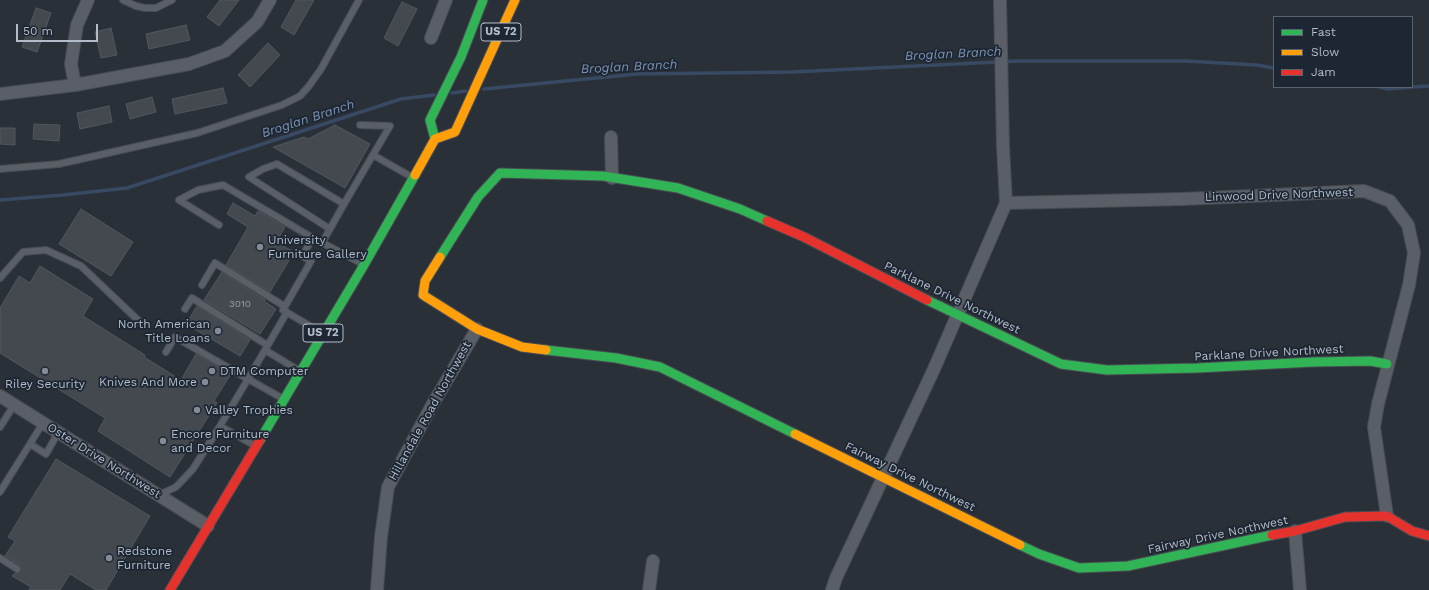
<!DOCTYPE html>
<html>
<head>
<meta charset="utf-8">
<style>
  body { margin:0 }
  #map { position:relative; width:1429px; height:590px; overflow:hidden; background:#2a3038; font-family:"Work Sans",sans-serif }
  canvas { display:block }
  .legend { position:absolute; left:1273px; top:16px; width:140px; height:72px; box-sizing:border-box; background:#1d2633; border:1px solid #59626f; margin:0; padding:5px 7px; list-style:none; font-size:12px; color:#b4bcc9 }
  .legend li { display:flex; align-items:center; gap:8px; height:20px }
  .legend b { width:20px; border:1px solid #59626f }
  .scale { position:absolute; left:16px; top:24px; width:82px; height:18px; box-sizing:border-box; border:2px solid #b4bcc9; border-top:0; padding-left:5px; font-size:12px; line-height:14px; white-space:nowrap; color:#b4bcc9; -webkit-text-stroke:3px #1d2633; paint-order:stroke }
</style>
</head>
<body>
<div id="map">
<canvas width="1429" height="590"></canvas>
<ul class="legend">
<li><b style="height:5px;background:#30b455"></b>Fast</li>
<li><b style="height:5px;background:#ff9f0a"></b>Slow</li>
<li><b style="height:5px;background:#e5322d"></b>Jam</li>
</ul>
<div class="scale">50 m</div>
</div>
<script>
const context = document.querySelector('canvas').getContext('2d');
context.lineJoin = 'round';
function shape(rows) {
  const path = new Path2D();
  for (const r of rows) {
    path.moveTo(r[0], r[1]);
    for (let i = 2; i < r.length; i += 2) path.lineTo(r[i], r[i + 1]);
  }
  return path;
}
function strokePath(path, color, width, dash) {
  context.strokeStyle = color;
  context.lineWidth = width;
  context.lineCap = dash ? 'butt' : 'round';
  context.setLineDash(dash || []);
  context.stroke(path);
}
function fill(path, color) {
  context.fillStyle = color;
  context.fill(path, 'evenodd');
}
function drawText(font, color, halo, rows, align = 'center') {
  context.font = font + ' "Work Sans",sans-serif';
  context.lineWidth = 3.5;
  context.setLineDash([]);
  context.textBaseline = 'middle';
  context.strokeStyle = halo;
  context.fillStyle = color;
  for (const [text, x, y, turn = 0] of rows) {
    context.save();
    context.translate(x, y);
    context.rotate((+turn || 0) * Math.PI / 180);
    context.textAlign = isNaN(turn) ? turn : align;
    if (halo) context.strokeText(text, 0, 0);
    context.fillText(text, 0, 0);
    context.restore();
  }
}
const stream = shape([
  [1379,87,1388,89,1412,87],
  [1412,87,1429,86],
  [484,89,637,74,792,72,1018,61,1186,61,1256,65,1274,68],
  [452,93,466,91],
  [0,200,63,195,127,188,401,99,434,95]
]);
const building = shape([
  [220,0,239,0,219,26,207,17,220,0],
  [296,0,314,0,294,35,281,27,296,0],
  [402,2,417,9,398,46,384,38,402,2],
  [36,8,51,13,37,52,22,47,36,8],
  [186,25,190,40,149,49,146,34,186,25],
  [111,28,117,55,101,58,95,32,111,28],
  [268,43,280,55,250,87,238,75,268,43],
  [223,88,227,103,175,114,172,99,223,88],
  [152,97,156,112,130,119,126,104,152,97],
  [109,106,112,122,80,129,77,113,109,106],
  [34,124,60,125,59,141,33,139,34,124],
  [335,125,370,144,345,188,273,147,304,137,308,139,335,125],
  [0,128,15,128,15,145,0,144,0,128],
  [233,203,255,216,258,211,285,227,276,242,294,252,270,292,226,265,248,227,227,214,233,203],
  [81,209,133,242,111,276,59,244,81,209],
  [40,266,93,299,83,316,145,355,144,357,181,380,196,354,231,374,214,401,217,403,170,477,98,431,105,418,0,353,0,308,19,276,30,283,40,266],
  [222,272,265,300,264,301,276,309,260,334,204,300,222,272],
  [197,306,250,340,240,356,186,324,197,306],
  [56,459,150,516,106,590,96,590,70,574,60,590,29,590,31,587,12,576,15,573,19,573,21,569,19,565,5,556,15,541,8,537,56,459]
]);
const lane = shape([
  [123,0,136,6,145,8,156,8,172,0],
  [373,155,410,176],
  [0,169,59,164,197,133,282,105,300,96,309,86,321,69,359,0],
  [219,225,179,200,198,190,223,185,313,238],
  [330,229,249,177,263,169,277,164,344,204,390,126,360,125],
  [322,243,344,204],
  [0,278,23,252,46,250,81,266,140,322],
  [202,285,215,263,284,306],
  [185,309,192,298,267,345],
  [287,312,265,350,298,370],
  [320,332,283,310,311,261,302,256,313,238,361,263],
  [166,352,175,337,248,379,265,350],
  [220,426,252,444],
  [0,427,14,405],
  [30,444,46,454,58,433],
  [0,492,43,423],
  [159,495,176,487,193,469,220,426,248,379,280,397],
  [0,558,17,569]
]);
const street = shape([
  [431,38,446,0],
  [75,85,71,64,77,25,88,0],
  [0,94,75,85,189,64,225,51,257,22,270,0],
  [611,137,612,178],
  [1006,203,1183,199,1364,191,1390,201,1408,225,1414,253,1409,285,1378,404,1374,427,1387,516],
  [0,396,208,526],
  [1295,531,1300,590],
  [377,590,381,537,388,487,431,407,477,329],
  [649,590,653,561],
  [832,590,836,578,934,369,1006,203,1003,146,1000,0]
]);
const fast = shape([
  [435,139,430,120,461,57,483,0],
  [440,257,478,197,500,173,603,176,678,188,740,209,767,221],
  [927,300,1061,364,1107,370,1197,368,1313,362,1370,361,1387,364],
  [546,350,616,358,660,367,795,434],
  [260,440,364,265,415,175],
  [1020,545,1039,554,1079,568,1128,566,1272,535]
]);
const slow = shape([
  [415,175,435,139,455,132,515,0],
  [440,257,425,281,423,295,477,329,522,347,546,350],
  [795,434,1020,545]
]);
const jam = shape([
  [767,221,804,237,927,300],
  [1272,535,1295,531,1345,517,1387,516,1412,531,1429,536],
  [170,590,260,440]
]);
const markers = [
  [260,247,4,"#848b96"],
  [218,331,4,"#848b96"],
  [45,371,4,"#848b96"],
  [212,371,4,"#848b96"],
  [205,382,4,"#848b96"],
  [197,410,4,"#848b96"],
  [163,441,4,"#848b96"],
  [109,558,4,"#848b96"]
];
const numberNames = [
  ["3010",240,304]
];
const shields = [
  [501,32,40],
  [323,333,40]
];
const shieldNames = [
  ["US 72",501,32],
  ["US 72",323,333]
];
const streetNames = [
  ["Linwood Drive Northwest",1279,195,-2],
  ["Parklane Drive Northwest",952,298,26],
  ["Parklane Drive Northwest",1269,353,-3],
  ["Hillandale Road Northwest",430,411,-61],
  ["Oster Drive Northwest",104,461,32],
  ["Fairway Drive Northwest",910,477,26],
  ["Fairway Drive Northwest",1218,535,-12]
];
const poiNames = [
  ["University",268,240],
  ["Furniture Gallery",268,254],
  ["North American",210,324,"right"],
  ["Title Loans",210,338,"right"],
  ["DTM Computer",220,371],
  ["Knives And More",197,382,"right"],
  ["Riley Security",45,384,"center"],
  ["Valley Trophies",205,410],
  ["Encore Furniture",171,434],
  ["and Decor",171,448],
  ["Redstone",117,551],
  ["Furniture",117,565]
];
const waterNames = [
  ["Broglan Branch",953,54,-3],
  ["Broglan Branch",629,67,-3],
  ["Broglan Branch",308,119,-18]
];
strokePath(stream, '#384963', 3.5);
fill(building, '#444950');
strokePath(building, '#52575f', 1);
strokePath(lane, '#484c53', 8);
strokePath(street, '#484c53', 14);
strokePath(fast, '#484c53', 11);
strokePath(slow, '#484c53', 11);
strokePath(jam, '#484c53', 11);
strokePath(lane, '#5a5e66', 6);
strokePath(street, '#5a5e66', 12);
strokePath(fast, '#30b455', 9);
strokePath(slow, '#ff9f0a', 9);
strokePath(jam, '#e5322d', 9);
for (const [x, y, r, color] of markers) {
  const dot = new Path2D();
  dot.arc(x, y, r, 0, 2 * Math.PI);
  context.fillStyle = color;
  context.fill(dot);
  strokePath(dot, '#1d2633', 1.5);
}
drawText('10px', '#989fab', null, numberNames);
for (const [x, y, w] of shields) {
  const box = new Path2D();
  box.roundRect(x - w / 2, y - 9, w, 18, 3);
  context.fillStyle = '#1d2633';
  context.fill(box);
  strokePath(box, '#b4bcc9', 1);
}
drawText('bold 11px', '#b4bcc9', null, shieldNames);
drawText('12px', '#b4bcc9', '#1d2633', streetNames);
drawText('12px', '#b4bcc9', '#1d2633', poiNames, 'left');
drawText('italic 13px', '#7c92b1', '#1d2633', waterNames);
</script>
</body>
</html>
